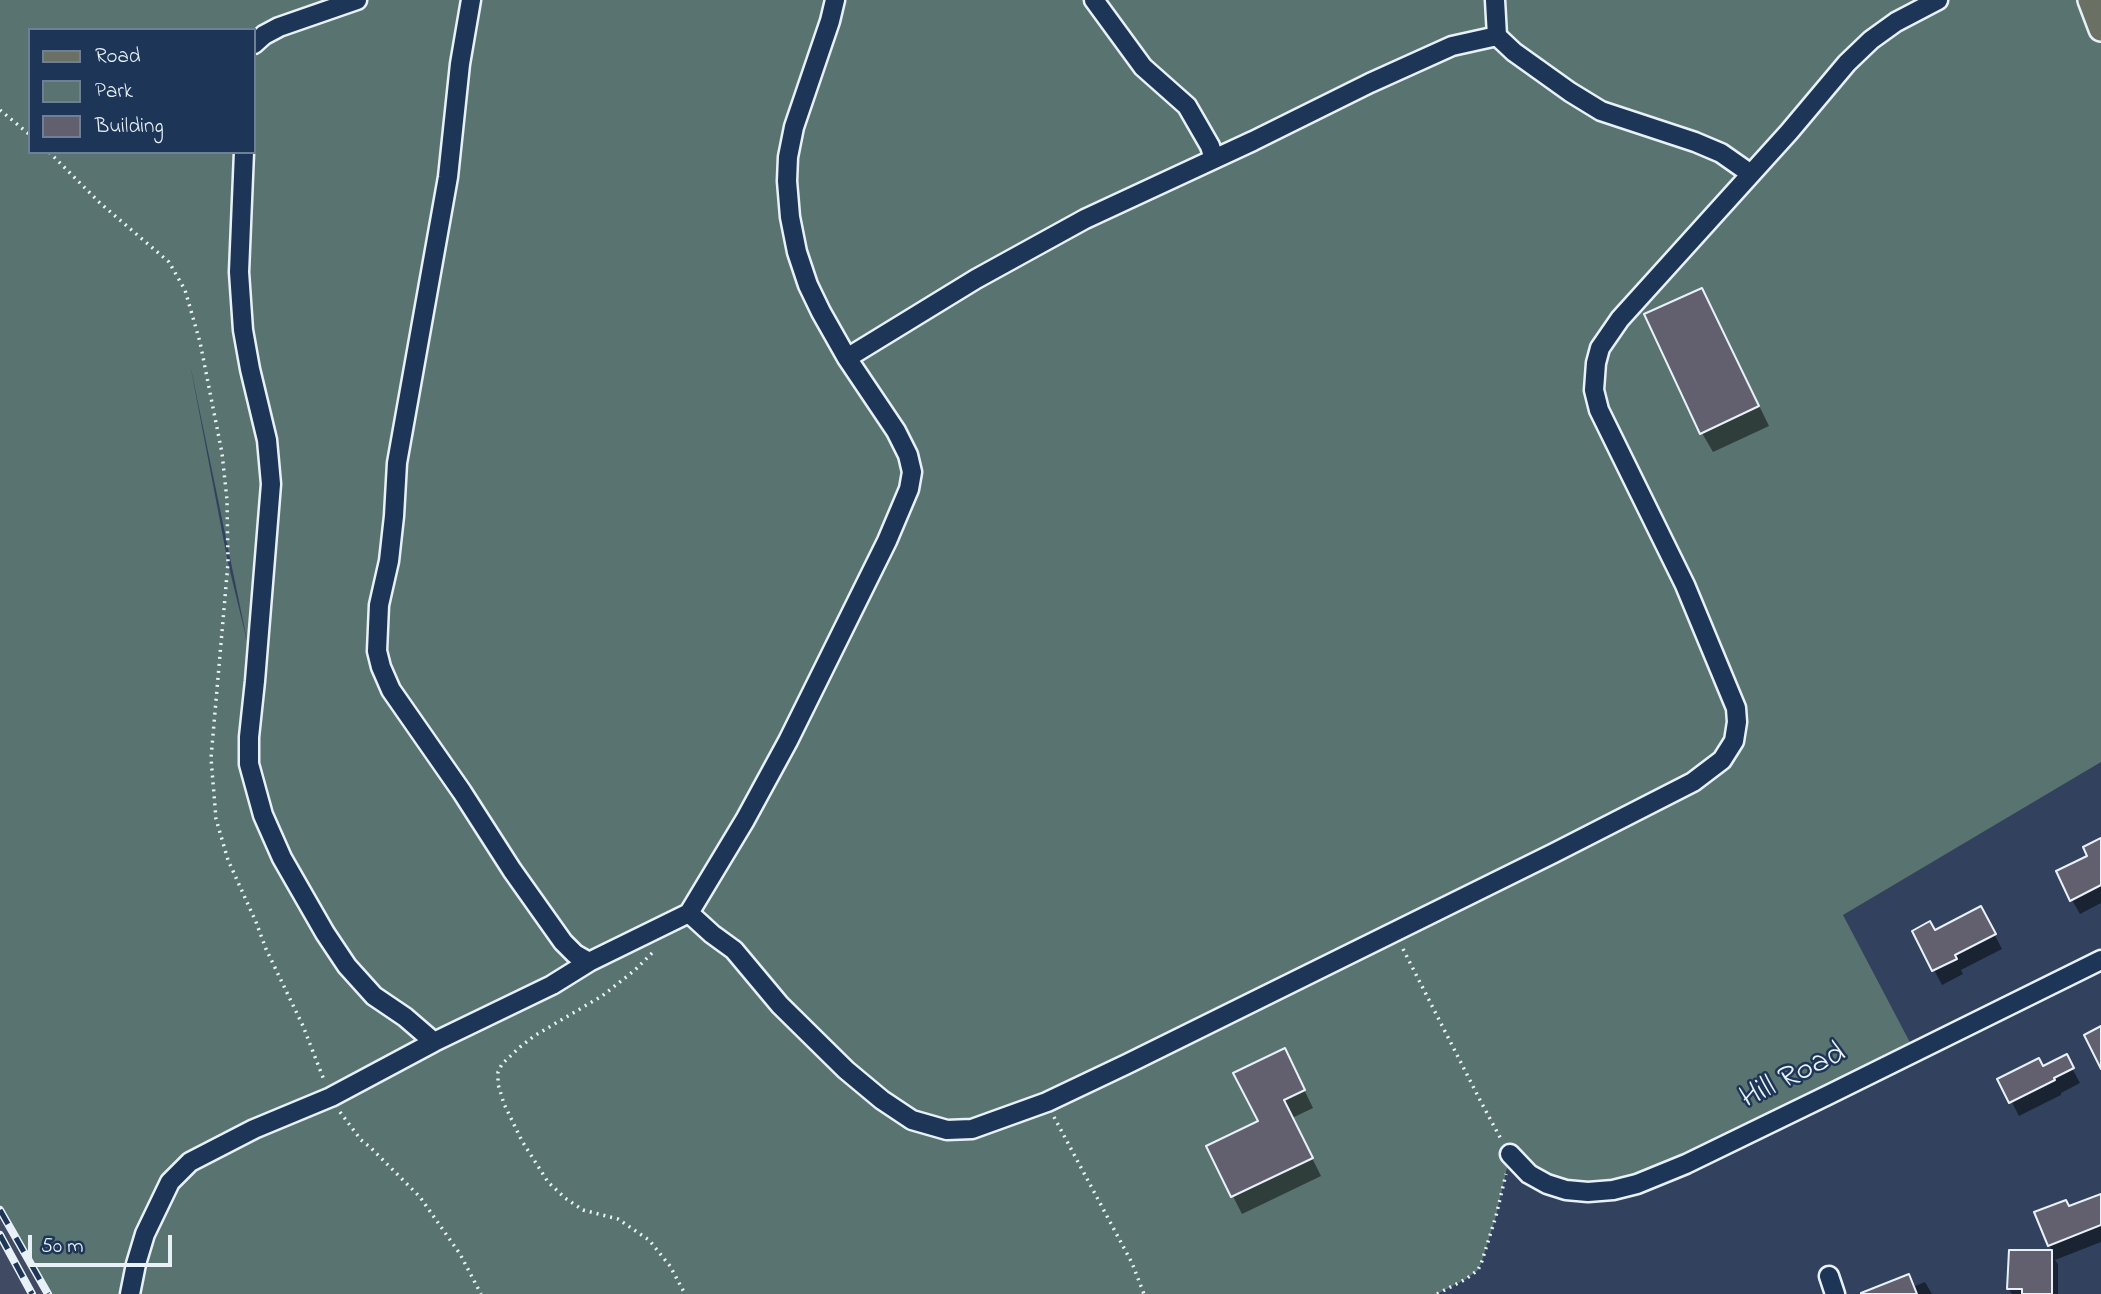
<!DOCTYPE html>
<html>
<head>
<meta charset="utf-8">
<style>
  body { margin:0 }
  #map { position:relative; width:2101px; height:1294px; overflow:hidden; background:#32425e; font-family:"Indie Flower",sans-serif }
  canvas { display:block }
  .legend { position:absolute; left:28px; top:28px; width:228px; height:126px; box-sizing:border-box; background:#1d3557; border:2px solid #6e8097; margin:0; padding:9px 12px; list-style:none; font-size:21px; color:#e8f1f8 }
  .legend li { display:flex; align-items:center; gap:14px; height:35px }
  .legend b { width:35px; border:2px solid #6e8097 }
  .scale { position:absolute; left:28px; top:1235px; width:144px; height:32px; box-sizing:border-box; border:4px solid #e8f1f8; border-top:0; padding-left:9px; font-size:21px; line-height:24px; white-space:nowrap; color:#e8f1f8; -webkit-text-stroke:5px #1d3557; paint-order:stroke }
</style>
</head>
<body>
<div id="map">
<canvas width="2101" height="1294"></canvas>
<ul class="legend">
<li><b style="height:9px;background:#6b7065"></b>Road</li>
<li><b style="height:19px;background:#587370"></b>Park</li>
<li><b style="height:19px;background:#625f6e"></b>Building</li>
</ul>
<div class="scale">50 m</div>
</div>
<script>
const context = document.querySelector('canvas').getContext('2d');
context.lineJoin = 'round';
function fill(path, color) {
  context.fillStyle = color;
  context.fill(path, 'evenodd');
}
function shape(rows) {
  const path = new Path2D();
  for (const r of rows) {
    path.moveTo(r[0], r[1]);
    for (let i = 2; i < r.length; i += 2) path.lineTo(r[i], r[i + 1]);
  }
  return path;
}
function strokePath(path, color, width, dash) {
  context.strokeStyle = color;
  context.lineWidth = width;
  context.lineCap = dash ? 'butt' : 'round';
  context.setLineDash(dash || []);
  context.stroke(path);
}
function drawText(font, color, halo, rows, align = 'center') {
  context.font = font + ' "Indie Flower",sans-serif';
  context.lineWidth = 5;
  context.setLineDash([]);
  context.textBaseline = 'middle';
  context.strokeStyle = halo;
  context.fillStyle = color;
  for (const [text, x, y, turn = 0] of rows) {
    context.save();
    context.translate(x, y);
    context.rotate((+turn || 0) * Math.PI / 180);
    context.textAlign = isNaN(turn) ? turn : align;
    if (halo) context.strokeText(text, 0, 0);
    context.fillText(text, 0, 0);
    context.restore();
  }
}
const built = shape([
  [0,1210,48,1294,0,1294]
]);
const green = shape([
  [0,0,2101,0,2101,762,1843,915,1915,1052,1637,1184,1566,1190,1510,1155,1496,1216,1482,1261,1478,1270,1466,1279,1437,1294,48,1294,0,1210],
  [30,30,254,30,254,152,30,152],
  [190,364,247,640,247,641,228,563]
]);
const shadow = shape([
  [1712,309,1769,426,1713,452,1702,433],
  [2101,840,2101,903,2080,914,2072,900,2089,856],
  [1988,922,2002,949,1961,970,1963,974,1942,985,1914,932,1935,932],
  [1285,1051,1313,1108,1292,1118,1321,1176,1242,1214,1208,1147,1260,1122],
  [2066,1057,2080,1083,2061,1093,2061,1095,2019,1116,2000,1079,2043,1068],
  [2101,1196,2101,1242,2055,1260,2058,1264,2058,1294,2012,1294,2008,1288,2011,1251,2053,1252,2049,1245,2069,1208],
  [1909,1276,1915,1286,1925,1282,1932,1294,1887,1294]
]);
const building = shape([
  [1702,288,1759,406,1700,434,1644,314,1702,288],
  [2101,838,2101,885,2070,901,2056,871,2087,856,2083,847,2101,838],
  [1981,906,1996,934,1955,955,1957,959,1932,971,1912,931,1930,921,1935,930,1981,906],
  [2101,1026,2101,1069,2084,1035,2101,1026],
  [1285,1048,1305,1090,1284,1100,1313,1158,1231,1197,1206,1146,1258,1121,1233,1073,1285,1048],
  [2067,1054,2074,1068,2054,1078,2055,1080,2009,1103,1997,1079,2039,1058,2043,1066,2067,1054],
  [2101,1194,2101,1225,2048,1246,2034,1212,2066,1200,2069,1206,2101,1194],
  [2009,1250,2052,1250,2052,1294,2022,1294,2022,1289,2007,1289,2009,1250],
  [1909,1274,1917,1294,1861,1294,1861,1293,1909,1274]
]);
const path = shape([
  [0,110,30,135],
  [49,152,100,203,169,262,185,290,200,342,222,453,227,500,228,563,211,758,216,819,228,860,256,922,266,949,303,1026,324,1080],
  [1403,949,1481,1102,1502,1141],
  [652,953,635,970,602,996,534,1036,520,1047,502,1064,498,1072,498,1084,504,1104,522,1141,548,1182,565,1198,583,1210,618,1219,649,1240,670,1266,685,1294],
  [340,1112,361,1140,370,1147,420,1197,460,1254,481,1294],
  [1054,1117,1132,1263,1144,1294],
  [1437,1294,1466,1279,1478,1270,1482,1261,1496,1216,1506,1174]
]);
const minor = shape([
  [471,0,460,64,448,177,397,463,394,516,389,561,379,605,377,651,381,667,391,690,462,792,512,870,563,942,575,954,589,962],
  [1094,0,1143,67,1187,106,1210,146,1214,159],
  [1495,0,1497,36],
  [254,44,264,35,279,27,357,0],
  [244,152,239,272,243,330,250,369,267,440,271,484,255,681,249,737,249,764,263,815,282,858,325,933,347,966,374,996,405,1017,434,1042],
  [847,358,976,279,1085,219,1253,141,1370,83,1452,46,1497,36,1514,52,1570,92,1601,111,1695,142,1721,153,1751,174],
  [689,913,712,934,734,950,780,1005,846,1070,882,1100,912,1120,947,1130,972,1129,1047,1102,1127,1064,1554,853,1693,782,1722,760,1734,741,1737,722,1736,708,1685,585,1599,410,1594,390,1596,363,1600,348,1620,319,1789,132,1847,63,1871,40,1896,22,1938,0],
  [1510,1154,1529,1174,1547,1184,1566,1190,1588,1192,1613,1190,1637,1184,1686,1164,1828,1095,2101,960],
  [1829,1276,1835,1294],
  [130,1294,136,1264,145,1234,170,1182,190,1162,254,1129,331,1097,434,1042,552,985,589,962,689,913,745,820,788,741,887,541,909,489,912,472,908,455,896,431,847,358,821,312,808,285,797,252,790,217,787,181,788,157,794,127,830,21,835,0]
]);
const major = shape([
  [2090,0,2101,29]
]);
const rail = shape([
  [0,1210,48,1294],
  [0,1235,32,1294]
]);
const streetNames = [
  ["Hill Road",1794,1078,-26]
];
fill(built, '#404b63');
fill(green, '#587370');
fill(shadow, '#0007');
fill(building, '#625f6e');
strokePath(building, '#e8f1f8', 2);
strokePath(minor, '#e8f1f8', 23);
strokePath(major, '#e8f1f8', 28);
strokePath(path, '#e8f1f8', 3.5, [2, 5]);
strokePath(minor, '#1d3557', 18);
strokePath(major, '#6b7065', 23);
strokePath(rail, '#e8f1f8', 8);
strokePath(rail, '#1d3557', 5, [16]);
drawText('32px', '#e8f1f8', '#1d3557', streetNames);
</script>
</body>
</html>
